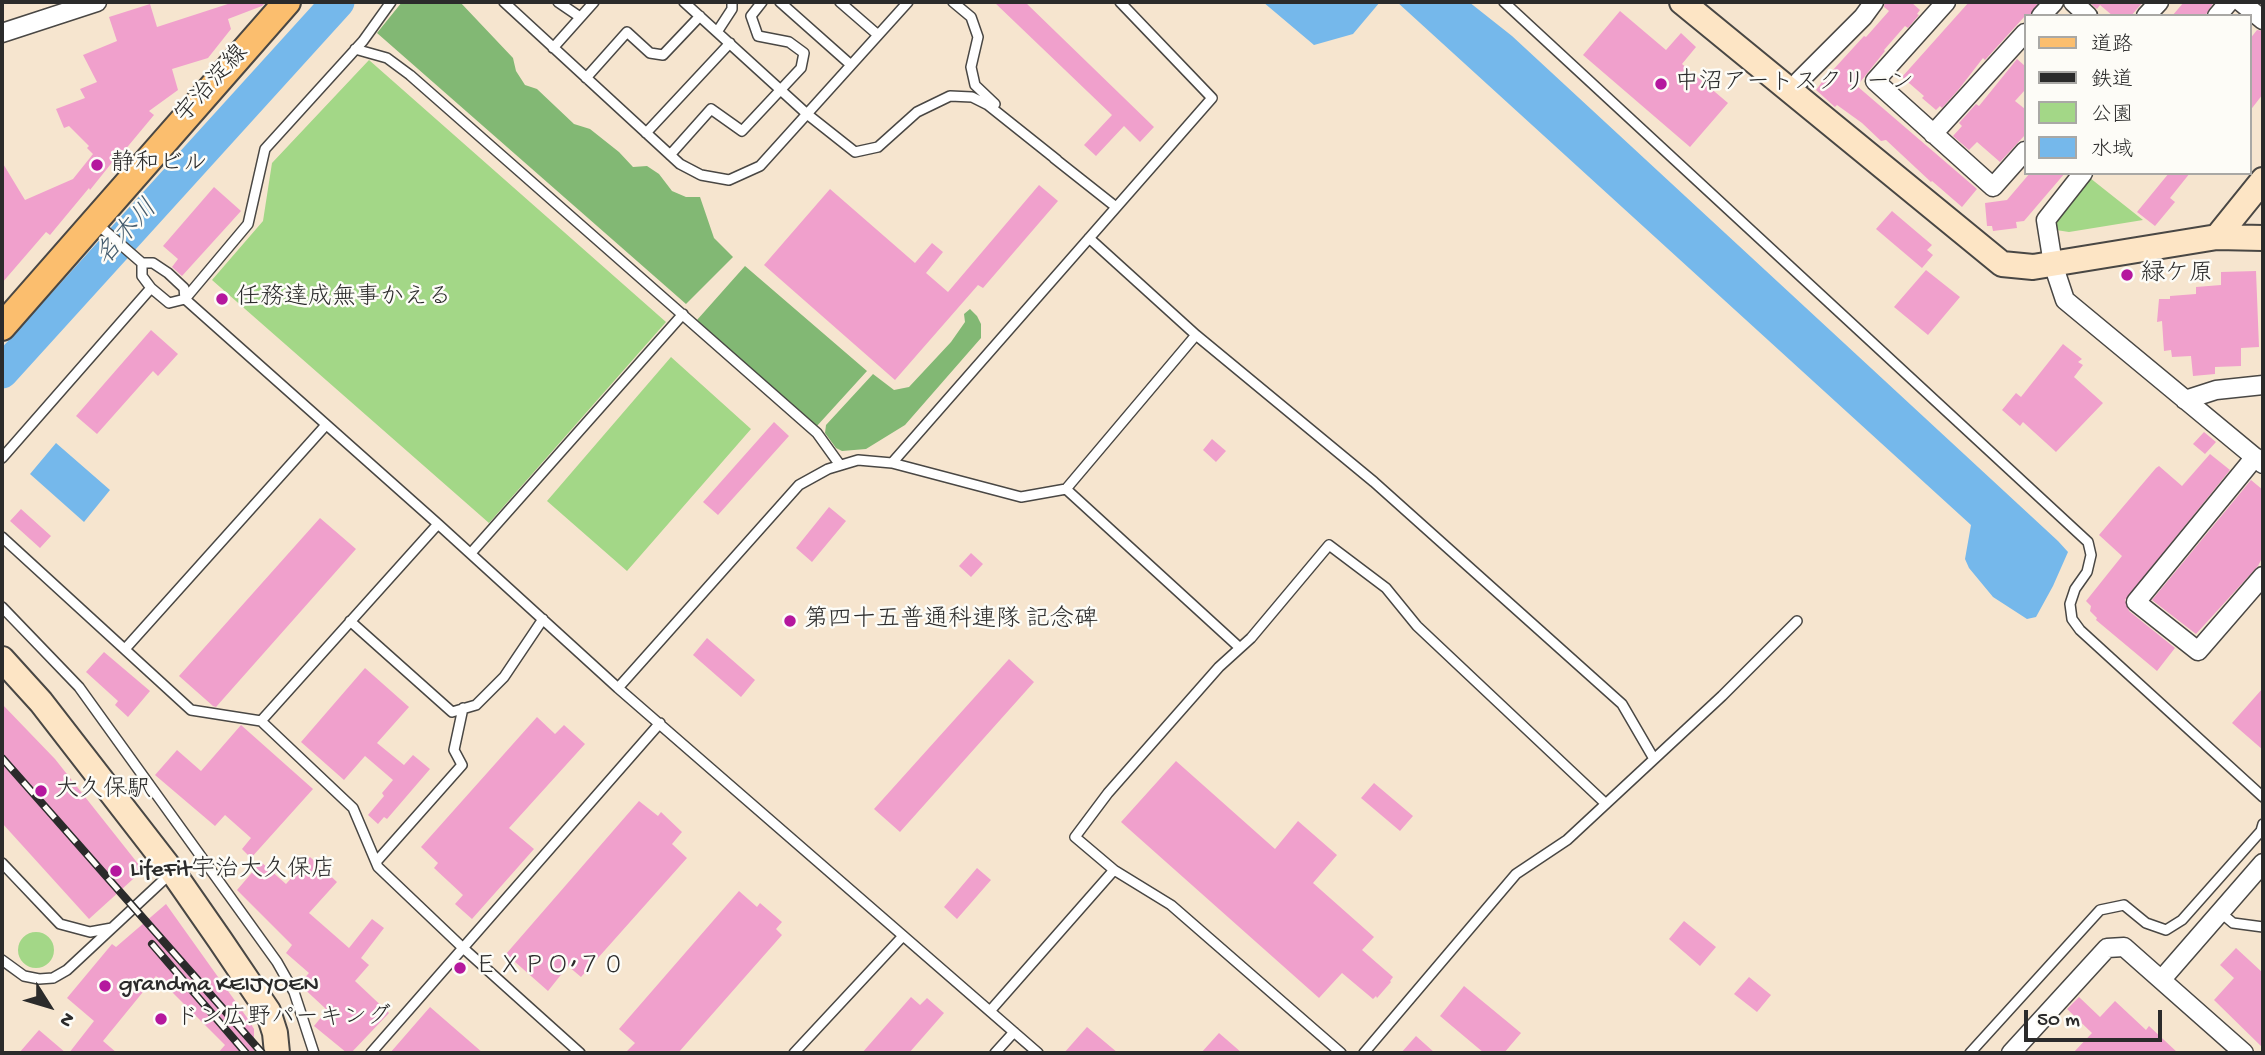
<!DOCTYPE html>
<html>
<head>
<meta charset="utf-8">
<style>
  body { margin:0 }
  #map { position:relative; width:2265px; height:1055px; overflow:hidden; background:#f6e5cf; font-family:"Gochi Hand","Klee One",sans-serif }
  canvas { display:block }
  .frame { position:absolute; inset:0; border:4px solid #2b2b2b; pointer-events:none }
  .legend { position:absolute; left:2024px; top:14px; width:228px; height:161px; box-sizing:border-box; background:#fdfcf7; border:2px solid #a9a8a5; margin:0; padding:9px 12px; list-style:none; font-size:21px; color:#2b2b2b }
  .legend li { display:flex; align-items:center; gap:14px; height:35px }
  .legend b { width:35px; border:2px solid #a9a8a5 }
  .north { position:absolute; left:14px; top:971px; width:70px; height:70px; -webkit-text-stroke:5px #fdfcf7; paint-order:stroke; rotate:127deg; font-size:19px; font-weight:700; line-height:28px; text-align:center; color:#2b2b2b }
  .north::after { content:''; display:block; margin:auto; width:24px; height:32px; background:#2b2b2b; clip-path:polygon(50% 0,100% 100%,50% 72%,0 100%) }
  .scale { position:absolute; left:2024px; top:1010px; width:138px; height:32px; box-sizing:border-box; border:4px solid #2b2b2b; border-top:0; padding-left:9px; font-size:21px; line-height:24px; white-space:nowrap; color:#2b2b2b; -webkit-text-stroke:5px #fdfcf7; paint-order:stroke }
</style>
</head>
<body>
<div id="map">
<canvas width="2265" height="1055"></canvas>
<div class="frame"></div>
<ul class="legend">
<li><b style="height:9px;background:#fbbe6e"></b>道路</li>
<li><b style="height:9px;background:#2b2b2b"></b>鉄道</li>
<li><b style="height:19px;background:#a3d787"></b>公園</li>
<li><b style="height:19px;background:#75b8eb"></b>水域</li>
</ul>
<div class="north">N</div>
<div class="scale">50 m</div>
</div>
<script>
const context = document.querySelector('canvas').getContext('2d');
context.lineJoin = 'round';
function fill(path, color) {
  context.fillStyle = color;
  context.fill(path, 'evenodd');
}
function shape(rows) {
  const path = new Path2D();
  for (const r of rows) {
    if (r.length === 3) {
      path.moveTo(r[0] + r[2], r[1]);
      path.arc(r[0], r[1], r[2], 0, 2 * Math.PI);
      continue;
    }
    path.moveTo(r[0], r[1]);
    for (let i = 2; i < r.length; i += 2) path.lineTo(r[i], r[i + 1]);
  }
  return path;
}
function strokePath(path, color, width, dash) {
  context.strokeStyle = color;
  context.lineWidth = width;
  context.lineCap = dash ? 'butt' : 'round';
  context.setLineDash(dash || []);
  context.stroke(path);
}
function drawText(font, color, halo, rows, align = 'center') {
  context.font = font + ' "Gochi Hand","Klee One",sans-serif';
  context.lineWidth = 5;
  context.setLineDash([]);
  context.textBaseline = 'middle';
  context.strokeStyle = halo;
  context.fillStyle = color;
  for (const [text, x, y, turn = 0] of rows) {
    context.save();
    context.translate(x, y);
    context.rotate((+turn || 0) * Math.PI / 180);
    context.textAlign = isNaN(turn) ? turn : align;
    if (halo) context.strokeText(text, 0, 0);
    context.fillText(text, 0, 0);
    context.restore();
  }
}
const green = shape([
  [369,60,666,322,489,523,212,280,263,221,272,163],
  [2090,178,2143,220,2069,232,2056,230,2054,225,2062,208],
  [671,357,751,429,627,571,547,501],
  [36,950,18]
]);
const forest = shape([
  [402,2,460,2,513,58,516,71,525,85,537,89,574,124,590,129,619,152,633,167,647,166,659,174,672,191,686,197,700,197,714,238,733,257,686,304,377,33],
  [745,266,867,371,816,427,697,320],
  [970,309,977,316,981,324,981,338,905,425,866,449,842,451,836,448,825,433,826,425,873,374,894,390,909,387,951,342,965,322,964,314]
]);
const water = shape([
  [1263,2,1380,2,1353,34,1314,45],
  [1397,2,1469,2,1512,36,2058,541,2068,552,2053,586,2036,617,2027,619,1993,597,1969,568,1965,559,1971,525],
  [56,443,110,490,84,522,30,474]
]);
const river = shape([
  [2,372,338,2]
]);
const building = shape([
  [234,2,266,2,262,6,228,19,231,29,208,58,172,69,178,90,149,111,154,115,119,157,118,155,90,190,89,188,50,235,46,232,2,283,2,162,25,200,73,179,93,154,87,148,89,146,69,126,64,128,56,109,85,98,80,89,97,82,83,55,117,41,109,17,150,4,157,27],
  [994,2,1025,2,1154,127,1140,142,1124,126,1096,156,1084,145,1112,115],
  [1885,2,1911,2,1920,10,1917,14,1919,15,1908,28,1905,26,1884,50,1885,51,1857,86,1977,189,1962,207,1932,181,1931,182,1886,140,1881,141,1862,123,1837,105,1835,107,1816,90,1831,70,1832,71,1864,36,1866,37,1889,11,1884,7],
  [1969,2,2039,2,2030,16,2025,16,1985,60,1983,58,1959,89,1942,108,1940,106,1936,110,1922,98,1924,96,1902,77],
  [2089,2,2143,2,2131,16,2113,16,2100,5,2097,9],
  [2184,2,2214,2,2205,16,2172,16],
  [1620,11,1666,50,1681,33,1696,47,1682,64,1728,103,1690,147,1583,55],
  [2257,30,2263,31,2263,94,2249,112,2249,40],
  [2017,59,2025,66,2025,90,2015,101,2025,109,2025,135,2000,162,1977,142,1969,150,1953,136,1962,126,1959,123,1976,104,1979,106],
  [2030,173,2065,173,2024,221,2016,222,2017,228,1993,231,1992,226,1987,226,1985,203,2007,200],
  [2169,173,2190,173,2170,198,2175,202,2155,226,2137,212],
  [1039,185,1058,201,983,288,978,285,895,380,764,265,830,189,915,263,932,243,943,252,926,273,948,292],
  [214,187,241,211,182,276,172,267,178,259,163,246],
  [1892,211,1932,245,1927,250,1933,255,1922,268,1876,229],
  [1926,270,1960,297,1928,335,1894,307],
  [2256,271,2259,347,2241,348,2241,366,2215,367,2215,374,2193,376,2191,356,2172,357,2171,350,2164,351,2162,321,2157,322,2159,299,2170,299,2170,296,2196,294,2196,287,2221,285,2221,272],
  [151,330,178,354,158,376,153,371,97,434,76,416],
  [2063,344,2082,359,2078,362,2083,365,2074,377,2103,403,2056,452,2023,422,2020,426,2002,410,2016,393,2021,397],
  [774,422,789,436,718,515,703,502],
  [2204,432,2216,442,2205,454,2193,444],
  [1212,439,1226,451,1216,462,1203,450],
  [2210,454,2230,470,2125,600,2129,611,2175,648,2157,671,2096,620,2097,618,2090,611,2091,606,2086,601,2122,556,2099,535,2156,468,2159,466,2182,486],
  [2251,480,2263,490,2263,556,2258,566,2196,634,2152,600],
  [829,507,846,521,812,562,796,548],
  [21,509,51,536,40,548,10,521],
  [320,518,356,549,216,707,213,706,179,676],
  [971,553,983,564,971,577,959,566],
  [707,638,755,680,741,697,693,655],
  [104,652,150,691,128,717,115,705,118,701,86,672],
  [1009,659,1034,682,900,832,874,809],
  [365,668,409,707,377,743,404,765,413,755,430,769,387,819,384,817,378,824,368,815,384,796,382,793,393,780,365,756,344,780,301,742],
  [2263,688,2263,750,2232,723],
  [2,704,55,759,143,870,89,919,2,823],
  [537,717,555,734,564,725,585,744,509,828,534,849,472,919,455,904,463,895,434,868,438,863,421,847],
  [241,725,313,789,251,858,242,849,251,838,225,815,215,826,155,775,177,750,201,771],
  [1176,761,1275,849,1298,821,1337,855,1313,883,1374,937,1362,950,1393,977,1390,981,1391,982,1377,998,1376,996,1373,999,1342,973,1319,998,1121,822],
  [1374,783,1413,816,1400,831,1361,798],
  [639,801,658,816,661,812,682,832,672,844,687,858,581,977,568,966,548,991,506,954],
  [310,857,337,882,309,913,349,948,372,919,384,928,361,958,369,965,355,981,389,1013,351,1053,347,1053,314,1026,327,1010,299,984,309,973,286,953,292,945,237,890,261,862,286,884],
  [977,868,991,880,957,919,944,907],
  [739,891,757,907,760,903,782,922,776,929,782,935,678,1053,625,1053,635,1043,619,1029],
  [166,904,248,1019,254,1029,254,1053,218,1053,225,1045,156,976,103,1041,117,1053,69,1053,94,1021,67,998,112,944,116,947],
  [1684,921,1716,947,1700,966,1669,939],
  [2236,948,2263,973,2263,1048,2214,1000,2234,978,2220,965],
  [1749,977,1771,995,1757,1012,1734,994],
  [1464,986,1521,1033,1504,1053,1484,1053,1440,1016],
  [911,997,920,1005,927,998,944,1013,909,1053,862,1053],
  [2079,997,2100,1017,2115,1001,2146,1030,2149,1026,2178,1053,2073,1053,2092,1033,2067,1009],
  [430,1007,483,1053,390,1053],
  [1087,1027,1118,1053,1064,1053],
  [39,1030,66,1053,19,1053],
  [1219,1033,1242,1053,1201,1053],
  [1416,1036,1435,1053,1401,1053]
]);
const lane = shape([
  [504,2,680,164,701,175,729,180,760,166,908,2],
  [558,2,580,17],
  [684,2,807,114,855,152,878,147,917,112,950,96,972,97,988,105,1057,160],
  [780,2,851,65],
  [840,2,878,35],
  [953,2,971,17,978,37,971,67,975,85,995,104],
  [1504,2,2088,542,2091,555,2087,572,2075,589,2070,604,2072,619,2080,630,2263,797],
  [717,32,732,9,732,2],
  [553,48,594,2],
  [355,49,387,58,410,75,817,433,840,465],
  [586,78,627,32,650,53,663,55,700,16],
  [646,133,730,43],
  [670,155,711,109,742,131,801,68,804,53,789,42,758,36,751,16,762,2],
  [1054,158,1116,207],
  [96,223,142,263,153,263,168,273,184,288,185,299,438,524,618,688,1038,1053],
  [1089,238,1196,335,1374,482,1622,704,1654,759],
  [142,263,142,276,151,288,169,303,185,299,248,224,265,149,363,41,391,2],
  [2,458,151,288],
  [892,463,1212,98,1120,2],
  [1066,489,1240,648],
  [2,537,191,710,261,721,353,808,378,867,462,947,580,1053],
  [471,553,683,314],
  [2,607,79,687,277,962,294,992,314,1053],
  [350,621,452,712,476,705,504,677,543,619],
  [125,649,326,425],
  [618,688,799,485,828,469,858,460,892,463,1021,497,1066,489,1196,335],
  [261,721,438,524],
  [376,862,462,765,454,750,463,708],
  [2,863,60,924,90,932,112,928],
  [2220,912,2233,923,2263,927],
  [2,960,24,976,39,979,53,978,67,970,171,873],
  [990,1011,1114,870],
  [371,1053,660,723],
  [794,1053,903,936],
  [995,1053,1014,1032],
  [1341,1053,1171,905,1114,870,1075,837,1108,793,1219,667,1251,638,1329,545,1386,588,1417,626,1606,804],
  [1364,1053,1516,874,1567,840,1722,696,1797,621],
  [1970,1053,2100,910,2124,905,2146,923,2166,930,2182,920,2261,831,2263,824]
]);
const street = shape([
  [1946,2,1875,81,1993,187,2025,151],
  [2073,2,2088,16],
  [2241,2,2263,20],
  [2041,16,2054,2],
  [2146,16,2159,2],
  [2217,16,2229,2],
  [2,33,97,2],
  [1799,81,1863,17,1874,2],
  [1933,134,2025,33],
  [2083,173,2046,220,2053,264,2065,300,2263,464],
  [2185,400,2216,390,2263,385],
  [2255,457,2136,602,2198,651,2263,576],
  [2162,979,2263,863],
  [2011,1053,2107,948,2124,947,2244,1053]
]);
const secondary = shape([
  [1682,2,2002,264,2033,267,2217,237,2263,238],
  [2217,237,2263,180],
  [2,659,41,702,172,871,220,940,268,1011,275,1033,277,1053]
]);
const primary = shape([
  [2,327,287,2]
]);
const rail = shape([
  [2,758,262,1053],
  [152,944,246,1053]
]);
const markers = [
  [1661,84,7,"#b5179e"],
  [97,165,7,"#b5179e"],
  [2127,275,7,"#b5179e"],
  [222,299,7,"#b5179e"],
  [790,621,7,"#b5179e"],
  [41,791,7,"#b5179e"],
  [116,871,7,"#b5179e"],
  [460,968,7,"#b5179e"],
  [105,986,7,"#b5179e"],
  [161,1019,7,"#b5179e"]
];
const poiNames = [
  ["中沼アートスクリーン",1675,84],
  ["静和ビル",111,165],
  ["緑ケ原",2141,275],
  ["任務達成無事かえる",236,299],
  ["第四十五普通科連隊 記念碑",804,621],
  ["大久保駅",55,791],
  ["LifeFit宇治大久保店",130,871],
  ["ＥＸＰＯ’７０",474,968],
  ["grandma KEIJYOEN",119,986],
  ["ドン広野パーキング",175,1019]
];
const streetNames = [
  ["宇治淀線",213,85,-48]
];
const waterNames = [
  ["名木川",128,234,-48]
];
fill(green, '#a3d787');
fill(forest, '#82b874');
fill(water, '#75b8eb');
strokePath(river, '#75b8eb', 33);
fill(building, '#f0a0cc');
strokePath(lane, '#494744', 12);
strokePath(street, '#494744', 21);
strokePath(secondary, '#494744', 28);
strokePath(primary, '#494744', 30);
strokePath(lane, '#fff', 9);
strokePath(street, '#fff', 18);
strokePath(secondary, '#fde5c5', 24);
strokePath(primary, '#fbbe6e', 26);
strokePath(rail, '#2b2b2b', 8);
strokePath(rail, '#fdfcf7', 5, [16]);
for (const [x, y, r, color] of markers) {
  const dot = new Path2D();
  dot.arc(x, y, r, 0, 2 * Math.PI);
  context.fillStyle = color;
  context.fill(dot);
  strokePath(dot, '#fdfcf7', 2.5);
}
drawText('24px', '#2b2b2b', '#fdfcf7', poiNames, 'left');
drawText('24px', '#2b2b2b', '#fdfcf7', streetNames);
drawText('italic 26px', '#455c6e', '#fdfcf7', waterNames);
</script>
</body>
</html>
